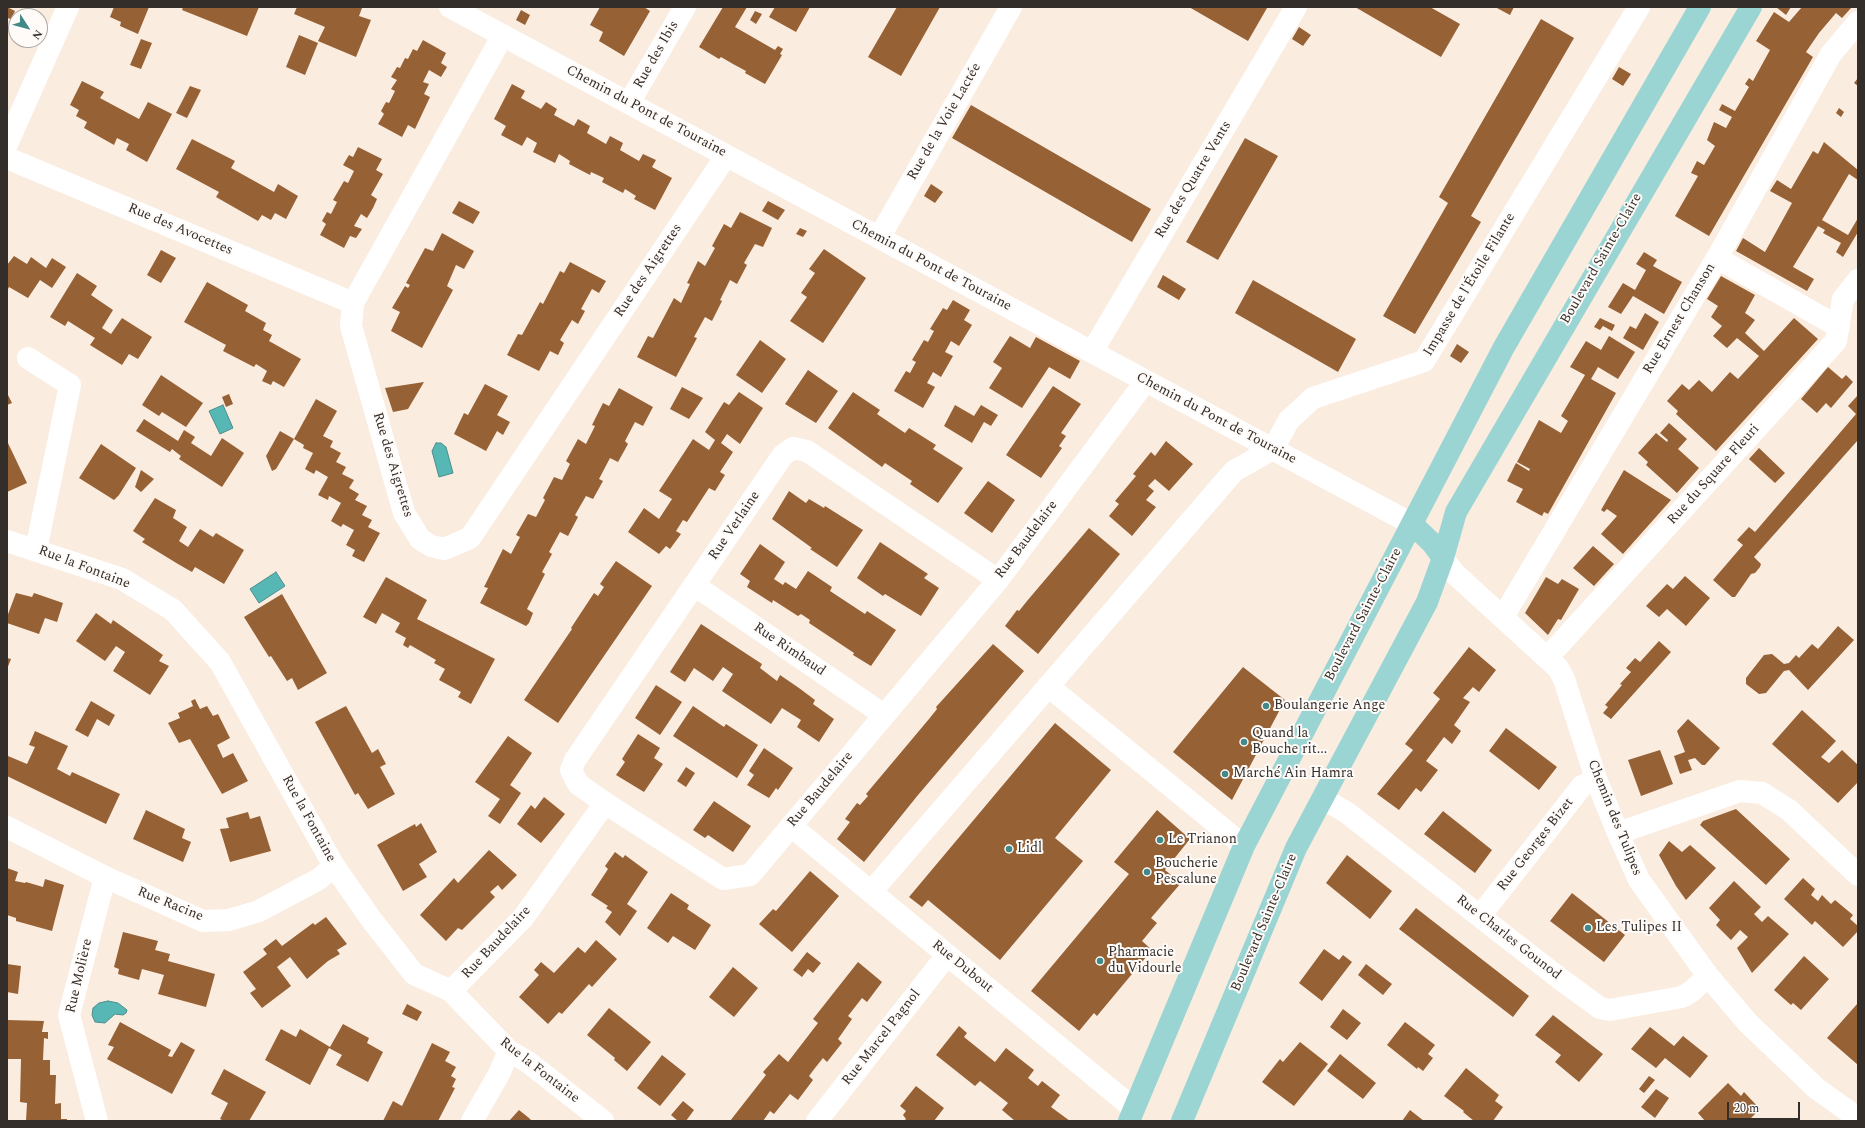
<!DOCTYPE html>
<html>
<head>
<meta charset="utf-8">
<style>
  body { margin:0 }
  #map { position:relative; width:1865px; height:1128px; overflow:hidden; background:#fbece0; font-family:Spectral,serif }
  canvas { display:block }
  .frame { position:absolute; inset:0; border:8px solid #342e2a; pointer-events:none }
  .north { position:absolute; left:8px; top:8px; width:40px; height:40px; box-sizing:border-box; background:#fefbf9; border:1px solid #ada9a6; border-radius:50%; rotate:126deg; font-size:11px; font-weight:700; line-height:16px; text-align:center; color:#342e2a }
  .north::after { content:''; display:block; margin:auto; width:14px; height:18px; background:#418988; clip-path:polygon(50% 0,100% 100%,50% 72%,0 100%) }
  .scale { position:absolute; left:1727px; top:1102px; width:73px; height:18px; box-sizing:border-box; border:2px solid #342e2a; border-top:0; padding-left:5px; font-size:12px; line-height:14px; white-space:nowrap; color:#342e2a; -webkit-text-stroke:3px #fefbf9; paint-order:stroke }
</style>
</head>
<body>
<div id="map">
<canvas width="1865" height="1128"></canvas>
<div class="frame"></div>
<div class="north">N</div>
<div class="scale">20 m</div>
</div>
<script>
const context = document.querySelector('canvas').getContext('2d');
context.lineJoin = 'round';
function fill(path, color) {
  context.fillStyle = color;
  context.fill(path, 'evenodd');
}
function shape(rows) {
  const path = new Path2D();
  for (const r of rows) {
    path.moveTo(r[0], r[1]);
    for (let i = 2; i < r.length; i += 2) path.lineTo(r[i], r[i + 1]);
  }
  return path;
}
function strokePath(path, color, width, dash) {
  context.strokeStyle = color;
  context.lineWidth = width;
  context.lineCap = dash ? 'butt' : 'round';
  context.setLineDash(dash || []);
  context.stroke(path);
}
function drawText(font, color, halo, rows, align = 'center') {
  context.font = font + ' Spectral,serif';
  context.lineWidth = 4;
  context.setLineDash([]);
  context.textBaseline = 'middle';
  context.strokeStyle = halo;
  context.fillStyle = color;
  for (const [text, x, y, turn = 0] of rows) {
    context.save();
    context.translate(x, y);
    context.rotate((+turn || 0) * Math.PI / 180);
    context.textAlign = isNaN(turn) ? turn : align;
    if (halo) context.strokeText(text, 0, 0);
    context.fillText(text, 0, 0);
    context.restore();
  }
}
const water = shape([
  [223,405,233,428,220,434,209,411,223,405],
  [436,443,441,443,446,447,453,473,439,477,432,451,436,443],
  [276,572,285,586,259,603,250,589,276,572],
  [108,1001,118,1003,127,1010,126,1013,123,1015,115,1014,105,1023,95,1022,92,1015,93,1008,99,1003,108,1001]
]);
const building = shape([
  [7,7,15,11,11,19,7,18],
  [114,7,149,7,138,34,120,26,121,22,110,17],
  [183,7,259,7,247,36,182,10],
  [297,7,362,8,359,16,371,20,356,57,318,41,325,27,294,14],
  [600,7,644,7,650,11,624,56,599,41,603,32,590,25],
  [723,7,747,7,735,27,775,50,778,46,783,49,780,54,782,55,765,84,745,73,746,71,733,64,721,57,719,59,699,47],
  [775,7,810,7,796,32,769,17],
  [897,7,940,7,901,76,868,57],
  [1189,7,1265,7,1267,8,1248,41],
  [1355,7,1430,7,1460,24,1441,57],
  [1495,7,1514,7,1510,15],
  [1776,7,1791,7,1786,15],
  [1802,7,1852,7,1842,18,1836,13,1819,33,1806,52,1813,57,1709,236,1675,216,1698,176,1691,173,1697,161,1704,165,1715,146,1707,140,1714,122,1726,128,1732,117,1719,110,1722,104,1735,111,1749,87,1745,84,1749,78,1753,81,1770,50,1756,41,1774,12,1789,22],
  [521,10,530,15,525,25,516,20],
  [755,11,762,14,756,24,750,20],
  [1541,19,1574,38,1471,216,1481,222,1415,334,1383,316,1448,203,1439,197],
  [1299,27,1311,35,1303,46,1292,39],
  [299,35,318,43,305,75,286,67],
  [141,39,152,43,141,69,130,65],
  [423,40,446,53,441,63,447,67,441,77,429,70,423,82,429,84,424,94,430,97,415,129,408,125,402,137,378,124,384,114,381,111,386,102,389,103,395,91,391,89,397,80,391,77,397,67,400,68,405,58,408,59,413,49,417,51],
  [1619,67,1631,74,1623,86,1612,79],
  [1858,78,1858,86,1854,83],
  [82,81,104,92,100,98,139,119,148,102,172,114,147,162,126,150,129,144,117,138,114,145,84,128,87,122,76,116,79,110,70,105],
  [512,84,525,91,521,98,541,109,546,102,557,109,554,115,574,126,578,119,590,126,587,133,606,144,610,136,623,143,620,150,639,161,643,154,656,160,652,167,672,178,655,210,634,199,636,196,625,189,623,193,602,182,604,178,591,172,590,175,569,164,570,161,559,154,555,163,533,152,537,143,527,137,522,146,501,135,506,126,494,119],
  [190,86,201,90,187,118,176,113],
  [971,105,1151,209,1132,242,952,138],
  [1839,108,1844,112,1841,117,1836,113],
  [1245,138,1278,156,1218,260,1186,242],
  [192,139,235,161,231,168,274,192,278,184,298,196,286,219,275,213,271,220,262,215,258,221,216,197,219,192,176,169],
  [1824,142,1858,170,1858,180,1849,174,1822,220,1848,235,1858,218,1858,232,1843,257,1836,252,1841,243,1823,233,1825,230,1818,226,1793,267,1814,279,1807,291,1736,251,1743,238,1765,252,1792,203,1770,191,1777,180,1791,189,1813,151,1818,154],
  [358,147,382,159,376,170,383,174,371,195,377,199,373,208,367,218,361,214,354,226,362,229,356,238,350,236,344,248,320,235,326,224,322,221,327,212,331,214,337,202,333,200,344,181,348,183,354,171,343,165,349,155,353,157],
  [931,184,943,192,935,203,924,196],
  [459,201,480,212,473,224,452,213],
  [768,201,785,210,778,220,762,211],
  [740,212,772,228,763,247,755,244,744,263,747,265,737,284,730,280,720,300,722,301,712,321,705,317,694,337,697,338,676,377,637,357,648,336,653,338,674,298,681,303,690,284,687,283,698,261,705,266,715,248,712,246,724,224,731,228],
  [800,228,807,231,803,237,796,234],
  [442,233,474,251,464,269,456,265,447,286,453,290,422,348,391,331,400,312,392,308,405,286,408,288,410,285,406,283,425,248,433,251],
  [824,249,866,278,823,343,790,321,807,297,801,293,815,273,809,269],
  [161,250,176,258,161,283,147,275],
  [1644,252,1657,260,1653,266,1682,282,1664,314,1633,296,1621,314,1608,307,1623,283,1635,290,1646,270,1636,264],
  [14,256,27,264,31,257,46,268,52,258,66,267,52,288,40,280,28,298,9,287,7,291,7,265],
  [570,262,606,281,599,293,592,289,581,309,585,311,578,324,572,320,560,340,564,343,558,355,550,351,539,371,507,355,518,334,522,335,540,302,543,304,560,271,564,273],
  [77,273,97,286,91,295,113,310,102,328,111,334,122,318,152,337,138,359,129,354,122,365,90,345,95,338,68,321,65,326,50,317],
  [1163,275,1186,289,1179,300,1157,287],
  [1721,276,1755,295,1745,313,1755,320,1745,333,1764,351,1794,318,1818,339,1716,451,1676,414,1678,411,1667,401,1682,384,1689,390,1699,380,1712,392,1730,372,1738,379,1759,356,1737,338,1727,348,1713,336,1722,326,1711,317,1718,306,1707,299],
  [1253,280,1356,339,1338,372,1235,313],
  [207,282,248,305,245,311,266,323,263,330,272,335,269,341,301,359,284,387,273,381,271,385,262,381,267,371,256,364,254,367,223,351,226,345,184,322],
  [953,300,970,310,964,320,972,325,959,346,951,341,945,352,953,356,941,377,933,372,927,383,935,387,923,408,894,391,906,371,910,373,916,362,912,360,924,340,928,342,934,331,930,329,943,308,947,310],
  [1645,313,1659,322,1643,350,1623,338,1630,326,1636,329],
  [1600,318,1615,325,1612,331,1603,326,1600,330,1594,327],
  [1010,336,1030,348,1036,337,1080,361,1070,379,1049,367,1022,408,989,388,1002,368,993,362],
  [1609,336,1635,352,1618,379,1598,367,1591,379,1616,393,1548,514,1544,512,1542,516,1516,502,1523,489,1507,481,1516,463,1529,471,1530,469,1517,462,1539,420,1561,433,1568,421,1561,416,1585,375,1570,367,1586,341,1601,350],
  [760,340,786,359,762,393,736,375],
  [1457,344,1469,352,1461,363,1450,356],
  [1828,367,1842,379,1846,375,1853,382,1831,408,1826,403,1817,413,1801,399],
  [808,370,838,391,816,423,785,404],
  [161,375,203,403,186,427,162,412,159,416,142,405],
  [424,382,408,409,393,412,385,388],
  [485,384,508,396,497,415,510,422,503,435,497,431,486,451,454,434,464,413,468,415],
  [1053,386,1081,404,1061,433,1066,436,1059,446,1062,448,1041,478,1006,455],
  [682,387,703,398,689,419,670,409],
  [619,388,653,407,643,426,635,422,625,441,628,444,618,462,610,458,599,479,603,481,593,499,586,496,575,515,578,517,568,536,560,532,549,552,552,554,542,572,545,574,527,609,533,613,529,623,526,626,480,603,488,588,484,587,503,549,511,554,520,537,516,535,528,514,536,517,545,500,543,498,554,477,562,480,570,464,566,461,578,439,586,444,595,426,592,425,603,403,609,406],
  [739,392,763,408,740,444,727,434,721,443,733,452,720,472,725,475,715,491,709,488,687,522,683,520,676,531,681,534,670,549,666,546,659,554,628,532,644,508,659,519,672,499,659,491,693,439,709,450,715,440,705,432,724,402,729,405],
  [853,392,880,410,877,414,905,433,909,428,936,445,933,449,963,468,938,503,910,484,912,481,885,463,882,467,828,428],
  [7,393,12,403,7,405],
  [229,394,233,404,226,407,222,397],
  [1858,395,1858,440,1754,557,1761,564,1760,567,1755,573,1751,574,1735,597,1732,597,1713,580,1743,545,1737,540,1749,527,1755,532,1856,414,1848,406],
  [316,399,337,411,323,436,333,441,330,447,341,453,336,462,346,467,342,474,354,480,349,488,359,494,355,500,367,506,362,515,372,520,368,527,380,533,364,562,352,556,355,550,346,545,354,530,343,524,341,527,331,521,341,503,329,496,328,500,318,495,328,477,316,470,314,474,305,469,313,453,303,448,304,445,294,439],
  [955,405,974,416,981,405,998,415,991,426,984,422,972,443,944,426],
  [144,419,178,441,184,430,195,437,191,443,211,456,222,438,244,453,222,487,179,459,181,456,172,449,170,452,136,431],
  [1669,423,1687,439,1678,449,1699,468,1677,493,1646,465,1648,462,1638,453,1656,433,1667,442,1668,440,1660,433],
  [280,431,294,439,276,469,272,471,266,456],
  [7,441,27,483,7,492],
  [1166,441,1193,464,1169,491,1155,479,1148,486,1154,491,1146,500,1156,507,1132,536,1109,516,1119,504,1115,501,1136,476,1133,474,1151,452,1155,456],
  [101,444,136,468,119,495,114,500,79,478],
  [1759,448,1785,473,1775,483,1749,459],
  [141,470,154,479,141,492,135,487],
  [1624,470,1671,500,1623,554,1601,534,1617,516,1607,509,1604,512,1601,510],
  [988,481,1015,500,992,533,964,513],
  [789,491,806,503,809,499,824,508,825,506,863,530,837,567,810,549,812,548,772,519],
  [155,498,176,510,173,518,187,527,179,541,188,547,200,529,213,537,216,533,244,550,224,584,195,567,192,572,178,564,142,542,145,539,133,531],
  [1089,528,1120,554,1038,654,1005,626,1017,610,1019,611,1027,601],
  [880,542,928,574,924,578,939,588,921,616,885,594,883,596,857,578],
  [760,544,785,562,774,579,783,585,785,582,796,589,808,571,832,587,830,591,865,614,867,611,896,630,871,666,853,655,854,653,809,623,810,620,801,614,798,616,773,600,772,603,747,587,750,581,740,574],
  [1593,546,1614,564,1594,586,1573,568],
  [616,561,652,586,558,723,524,700,572,629,571,628,594,593,598,596,604,587,600,584],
  [1685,576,1710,598,1686,626,1667,609,1659,617,1646,606,1667,584,1673,589],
  [386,577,427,600,417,619,495,659,471,704,458,697,461,692,439,680,445,669,434,663,436,660,410,645,408,648,403,645,406,638,395,632,400,623,382,613,376,624,363,617],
  [1546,577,1558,584,1562,579,1579,589,1561,620,1558,619,1548,635,1525,613],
  [16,593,32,597,34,593,63,603,57,622,45,618,39,634,7,623,7,617],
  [282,594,327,673,298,690,292,678,287,681,271,656,269,657,244,617],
  [96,613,111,624,113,620,163,655,159,661,169,666,150,695,113,671,125,652,116,646,105,661,76,641],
  [701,624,762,664,760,668,777,681,780,675,799,688,815,700,813,704,834,719,819,742,797,727,801,720,782,708,771,724,722,691,733,674,723,667,713,681,694,668,685,682,670,672],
  [1838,626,1854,640,1808,690,1789,670,1784,671,1766,693,1759,694,1746,684,1746,678,1764,655,1772,654,1784,664,1789,663,1796,655,1799,658,1812,644,1818,649],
  [1659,641,1671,652,1611,719,1603,713,1608,707,1605,705,1622,685,1620,684,1631,672,1626,668,1635,658,1640,662],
  [993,644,1024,671,918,795,864,862,837,839,850,822,845,819,857,803,860,805,868,796,866,794,929,719,937,709,936,707],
  [1469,647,1496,670,1479,692,1473,687,1463,698,1470,702,1454,725,1461,731,1452,744,1444,737,1426,761,1438,770,1421,792,1416,788,1399,810,1377,794,1413,750,1405,744,1440,699,1433,693],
  [7,658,11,659,7,669],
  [1243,667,1285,700,1232,800,1173,752],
  [656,685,682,702,660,735,635,718],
  [195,699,200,709,207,706,213,716,218,714,230,738,217,745,223,758,233,753,248,781,222,794,190,739,179,743,168,723,180,718,178,713,193,706,191,701],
  [91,701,115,715,109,726,97,719,88,737,75,730],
  [346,706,372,753,378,749,386,764,380,767,395,794,368,809,358,793,355,795,315,722],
  [693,706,724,727,726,724,758,745,737,778,673,736],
  [1802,710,1836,741,1821,757,1829,763,1842,750,1858,765,1858,782,1838,803,1772,744],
  [1688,719,1720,748,1705,765,1702,765,1695,758,1688,760,1692,770,1680,774,1674,756,1685,752,1677,731],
  [1055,723,1111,770,1055,838,1083,861,1000,960,928,900,922,907,909,897],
  [1506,728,1557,767,1539,790,1489,751],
  [35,731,68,746,57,769,70,776,72,772,120,794,106,824,7,776,8,756,27,764,35,747,29,745],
  [638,734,660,748,654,758,663,764,644,792,616,775,625,762,622,759],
  [508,736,532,753,510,785,521,793,500,824,488,816,500,799,475,782],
  [764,748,793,768,778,790,776,788,769,798,747,785,754,775,749,771],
  [1660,750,1673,784,1641,796,1628,760],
  [686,767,695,773,686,787,677,781],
  [544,797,565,814,541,843,517,824,531,805,535,809],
  [714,801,751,826,733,852,708,835,705,838,693,830],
  [1736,809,1790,859,1766,885,1700,825,1703,821],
  [146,810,185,829,182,838,191,842,183,862,133,839],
  [1157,810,1190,839,1165,870,1181,883,1151,918,1157,923,1142,941,1152,950,1097,1016,1094,1013,1079,1031,1031,991,1129,874,1114,862],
  [1443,811,1492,850,1475,873,1424,834],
  [248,812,250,819,260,816,271,851,230,862,220,829,229,828,226,818],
  [421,823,437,852,419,864,427,877,403,891,377,845,415,824,416,827],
  [1669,841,1682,852,1690,845,1716,868,1686,900,1676,886,1659,855],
  [489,850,517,875,502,890,498,885,490,892,495,897,462,930,458,928,446,941,420,915,454,878,458,883],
  [615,852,623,858,625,855,648,872,627,904,637,911,620,936,605,922,612,912,606,908,608,906,591,895,608,869,605,866],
  [1347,855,1392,891,1370,919,1326,883],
  [7,868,18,872,15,881,25,883,26,882,43,887,45,879,64,885,52,931,16,921,16,918,7,915],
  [810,871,839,896,792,952,759,924,773,909,776,911],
  [1803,878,1815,889,1811,895,1818,901,1822,895,1831,904,1835,900,1853,915,1850,919,1858,926,1858,931,1843,947,1815,921,1812,925,1784,899],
  [1734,881,1761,907,1754,914,1762,922,1768,916,1789,934,1752,973,1737,948,1748,937,1740,930,1731,940,1716,925,1720,920,1709,908],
  [671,893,689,905,687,909,711,925,695,950,673,936,668,943,647,928],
  [1572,893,1625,935,1604,962,1550,921],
  [1416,908,1529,996,1513,1017,1399,929],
  [326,917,347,944,337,950,340,954,328,961,307,979,290,957,277,967,291,986,262,1008,250,993,256,989,243,972,267,954,263,949,276,939,282,946,313,923,315,925],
  [123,932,158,941,155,950,170,954,168,961,215,974,206,1007,158,994,164,975,142,969,139,980,118,974,119,969,114,967],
  [596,940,617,959,592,987,589,984,562,1014,559,1012,548,1024,519,997,539,975,534,970,541,962,554,973,578,947,585,953],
  [1324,949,1339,960,1343,955,1352,962,1322,1001,1299,983],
  [807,952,821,963,813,973,808,969,802,977,793,970],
  [1804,956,1829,979,1801,1010,1793,1003,1791,1005,1774,990],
  [858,962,882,982,867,1002,862,998,848,1016,852,1019,838,1039,842,1043,827,1062,823,1058,815,1068,809,1076,813,1080,798,1100,790,1094,774,1114,770,1111,763,1121,730,1121,766,1075,763,1072,779,1054,788,1062,818,1023,813,1019],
  [7,964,21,966,18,994,7,992],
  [1366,964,1392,984,1383,995,1358,975],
  [733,967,758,988,734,1017,709,997],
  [1858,1003,1858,1065,1827,1038],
  [407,1004,422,1012,417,1021,402,1014],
  [609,1008,651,1042,627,1071,614,1060,615,1058,587,1035],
  [1343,1009,1361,1023,1347,1040,1330,1027],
  [1553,1015,1603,1054,1579,1082,1555,1062,1561,1055,1535,1035],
  [7,1020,44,1021,42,1032,48,1032,48,1039,44,1038,43,1060,50,1060,50,1075,56,1075,55,1104,61,1103,61,1119,67,1119,67,1121,26,1121,27,1103,20,1102,21,1059,7,1059],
  [120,1022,171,1050,168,1056,172,1057,181,1042,195,1050,172,1094,107,1059,114,1047,108,1045],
  [1405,1022,1435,1045,1428,1054,1433,1058,1423,1071,1418,1067,1417,1069,1387,1045],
  [343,1024,369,1038,367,1043,383,1052,368,1082,336,1065,342,1055,329,1048,310,1085,265,1060,281,1029,296,1037,300,1029,330,1047],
  [959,1026,967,1033,964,1037,995,1062,1006,1048,1034,1070,1028,1078,1038,1086,1042,1081,1060,1095,1051,1107,1070,1121,1015,1121,1002,1110,1008,1103,980,1081,975,1086,936,1055],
  [1650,1027,1674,1046,1683,1036,1708,1056,1690,1078,1665,1058,1656,1068,1631,1049],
  [1300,1042,1328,1064,1294,1106,1262,1082,1280,1059,1283,1062],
  [432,1043,450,1052,445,1061,456,1067,451,1076,456,1079,452,1087,455,1088,438,1121,383,1121,393,1101,402,1106],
  [1340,1054,1376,1083,1363,1099,1327,1071],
  [662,1055,686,1074,660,1106,637,1088],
  [1466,1068,1499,1095,1495,1101,1503,1107,1493,1121,1474,1121,1463,1112,1464,1111,1444,1096],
  [224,1069,266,1092,249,1121,224,1121,220,1119,228,1103,211,1094],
  [1649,1076,1655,1080,1644,1093,1639,1089],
  [1728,1083,1741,1096,1744,1092,1760,1109,1748,1121,1705,1121,1698,1113],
  [916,1086,944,1108,934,1121,904,1121,906,1119,903,1115,906,1111,900,1106],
  [1656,1089,1669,1098,1655,1118,1641,1107],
  [683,1101,694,1110,686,1121,678,1121,671,1115],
  [519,1110,529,1118,532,1121,509,1121],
  [1410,1110,1424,1121,1402,1121]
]);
const minor = shape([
  [450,7,1412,524],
  [503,35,353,303,351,326,404,513,420,539,431,546,444,549,470,538,726,156],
  [629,103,685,7],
  [7,144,68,7],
  [7,158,353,303],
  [879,238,1011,7],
  [1717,258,1839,327],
  [1092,352,1296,7],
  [28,358,70,385,36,550],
  [7,541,122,579,173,610,220,662,334,866,371,919,414,974,451,991,509,1051,528,1062,603,1121],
  [1443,558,1455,574,1558,668,1564,679,1596,779,1618,833,1639,880,1708,976,1748,1023,1817,1089,1858,1118],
  [694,585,884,715],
  [1503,617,1717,258,1831,54,1858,22],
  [1547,658,1836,341,1843,299,1858,280],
  [1048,686,1244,846],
  [1323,799,1346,812,1559,978,1600,1008,1610,1010,1682,997,1692,991,1708,976],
  [605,803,578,784,571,770,575,760,783,455,793,448,807,451,998,580],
  [791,826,1133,1108],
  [7,827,105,877,203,921,229,920,259,911,319,879,334,866],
  [1618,833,1740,791,1762,793,1789,810,1858,875],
  [871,892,1234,471,1273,449,1289,420,1313,398,1424,361,1639,7],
  [1480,916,1582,786,1596,779],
  [451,991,523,918,605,803,723,879,750,875,998,580,1139,390,1143,380],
  [97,1121,69,1015,105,877],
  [472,1121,499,1074,509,1051],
  [817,1121,947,955]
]);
const major = shape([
  [1412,524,1432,543,1443,558],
  [1129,1121,1244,846,1504,347,1700,7],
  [1182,1121,1296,848,1427,602,1443,558,1456,512,1751,7]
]);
const markers = [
  [1266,706,4,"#418988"],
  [1244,742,4,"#418988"],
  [1225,774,4,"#418988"],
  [1160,840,4,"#418988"],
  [1009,849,4,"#418988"],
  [1147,872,4,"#418988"],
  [1588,928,4,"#418988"],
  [1100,961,4,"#418988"]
];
const streetNames = [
  ["Rue des Ibis",657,55,-60],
  ["Chemin du Pont de Touraine",646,112,28],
  ["Rue de la Voie Lactée",945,122,-60],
  ["Rue des Quatre Vents",1194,180,-59],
  ["Rue des Avocettes",180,230,23],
  ["Boulevard Sainte-Claire",1602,259,-60],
  ["Chemin du Pont de Touraine",931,266,28],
  ["Rue des Aigrettes",649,271,-56],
  ["Impasse de l'Étoile Filante",1470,285,-59],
  ["Rue Ernest Chanson",1680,319,-59],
  ["Chemin du Pont de Touraine",1216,419,28],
  ["Rue des Aigrettes",392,465,73],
  ["Rue du Square Fleuri",1714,475,-48],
  ["Rue Verlaine",735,526,-56],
  ["Rue Baudelaire",1027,540,-53],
  ["Rue la Fontaine",84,568,21],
  ["Boulevard Sainte-Claire",1364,615,-62],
  ["Rue Rimbaud",789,650,34],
  ["Rue Baudelaire",821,790,-50],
  ["Chemin des Tulipes",1614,818,68],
  ["Rue la Fontaine",308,819,61],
  ["Rue Georges Bizet",1536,845,-52],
  ["Rue Racine",170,905,22],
  ["Boulevard Sainte-Claire",1265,923,-67],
  ["Rue Charles Gounod",1508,938,38],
  ["Rue Baudelaire",497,943,-47],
  ["Rue Dubout",962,967,39],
  ["Rue Molière",80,976,-77],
  ["Rue Marcel Pagnol",882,1038,-52],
  ["Rue la Fontaine",539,1071,38]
];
const poiNames = [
  ["Boulangerie Ange",1274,706],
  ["Quand la",1252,734],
  ["Bouche rit...",1252,750],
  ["Marché Ain Hamra",1233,774],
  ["Le Trianon",1168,840],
  ["Lidl",1017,849],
  ["Boucherie",1155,864],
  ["Pescalune",1155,880],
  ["Les Tulipes II",1596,928],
  ["Pharmacie",1108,953],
  ["du Vidourle",1108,969]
];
fill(water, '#56b7b5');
strokePath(water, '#4c8e8b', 1);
fill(building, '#966135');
strokePath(minor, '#fff', 22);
strokePath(major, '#9ad5d4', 22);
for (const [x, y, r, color] of markers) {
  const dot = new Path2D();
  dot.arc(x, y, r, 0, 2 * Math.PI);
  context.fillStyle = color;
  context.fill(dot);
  strokePath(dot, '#fefbf9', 1.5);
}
drawText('14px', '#342e2a', '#fefbf9', streetNames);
drawText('14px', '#342e2a', '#fefbf9', poiNames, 'left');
</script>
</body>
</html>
